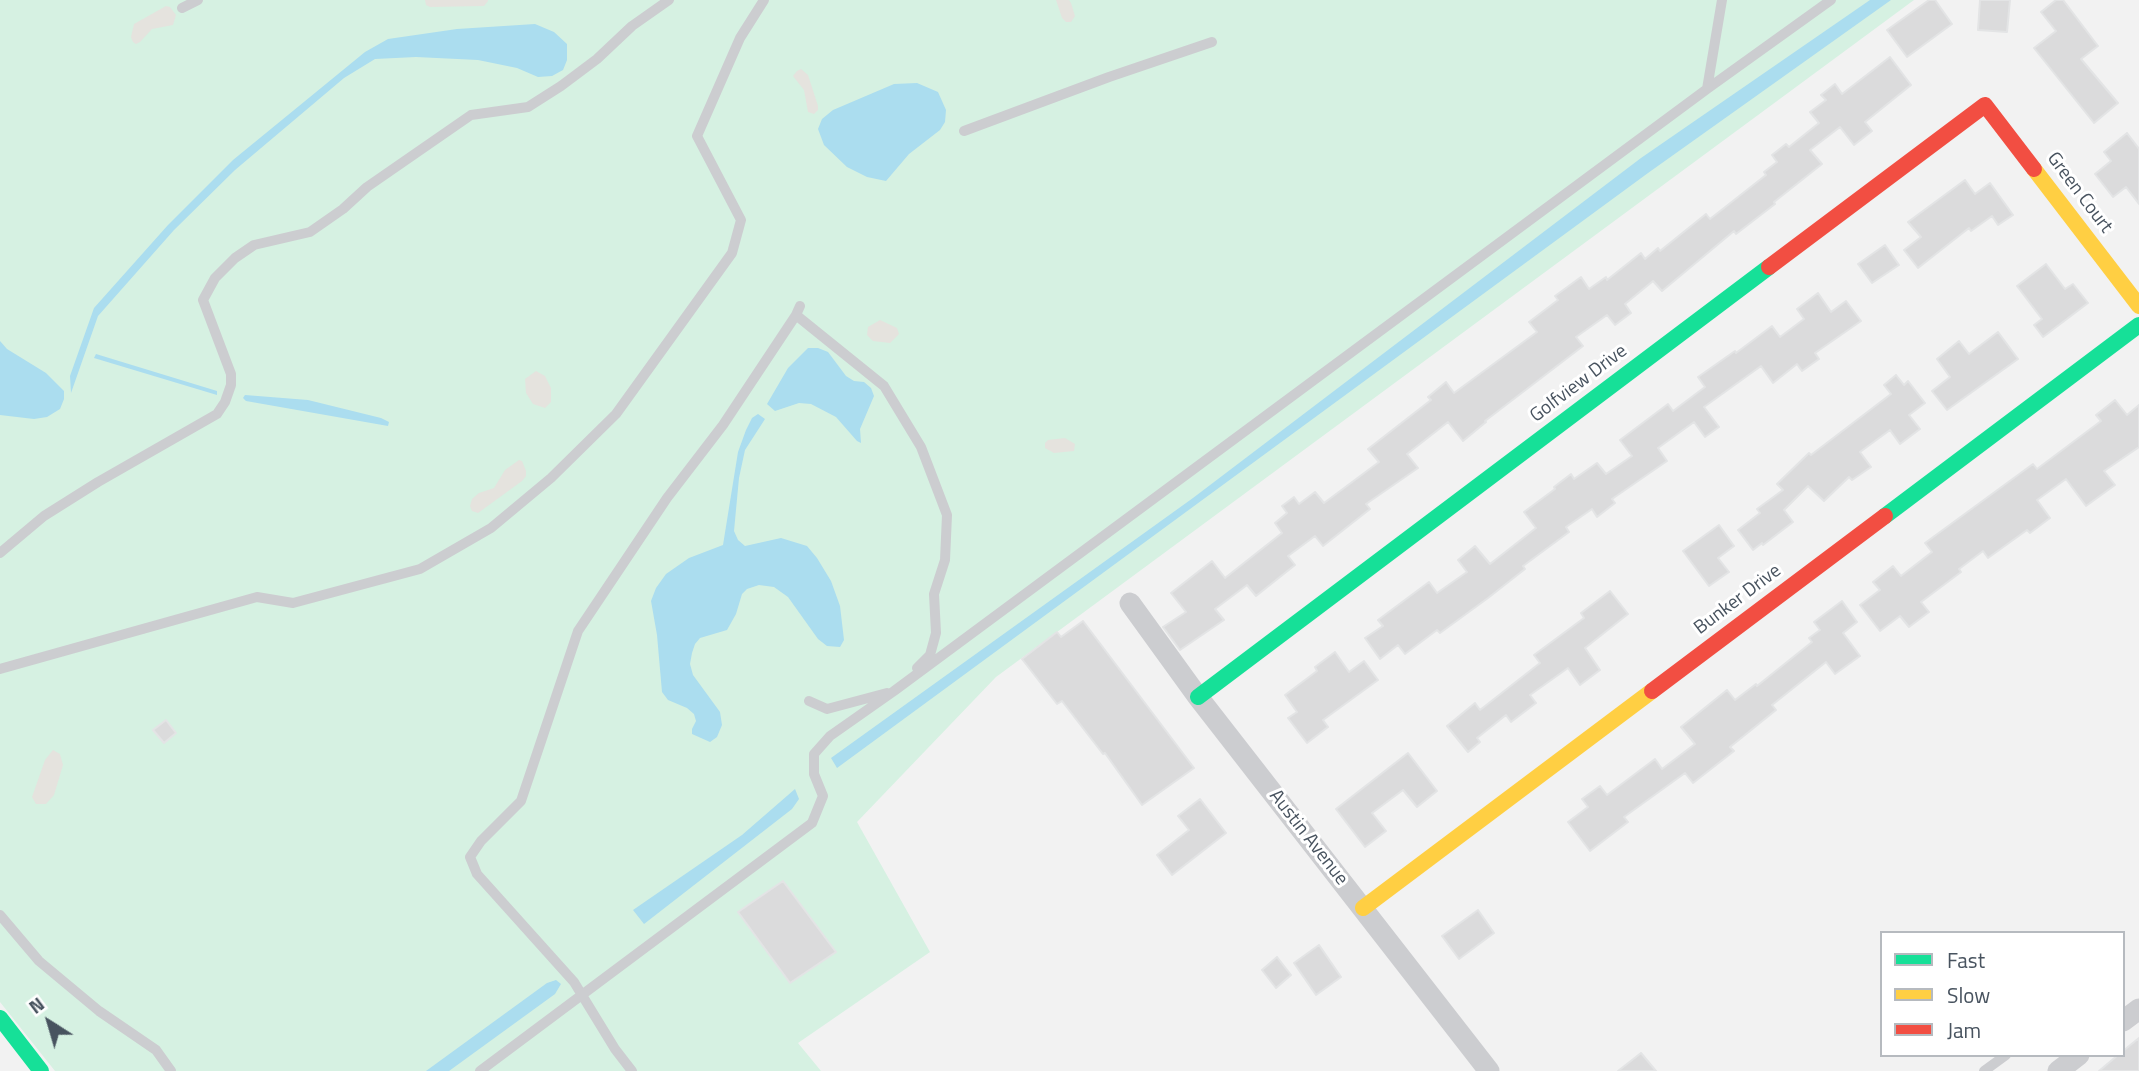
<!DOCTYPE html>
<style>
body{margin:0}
#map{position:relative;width:2139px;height:1071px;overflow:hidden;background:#f2f2f2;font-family:"Titillium Web",sans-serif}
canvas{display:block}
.legend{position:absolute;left:1880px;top:931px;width:245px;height:126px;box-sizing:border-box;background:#fff;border:2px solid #b6babf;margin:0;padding:9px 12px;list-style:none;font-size:21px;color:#48535f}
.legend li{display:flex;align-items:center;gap:14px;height:35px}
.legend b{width:35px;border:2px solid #b6babf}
.north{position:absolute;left:14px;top:987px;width:70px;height:70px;-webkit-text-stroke:5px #fff;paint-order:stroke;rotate:323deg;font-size:19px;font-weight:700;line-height:28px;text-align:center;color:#48535f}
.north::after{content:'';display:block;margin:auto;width:24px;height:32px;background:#48535f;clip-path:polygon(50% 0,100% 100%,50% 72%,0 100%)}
</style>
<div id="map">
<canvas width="2139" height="1071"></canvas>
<ul class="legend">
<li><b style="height:9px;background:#16e098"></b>Fast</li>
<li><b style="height:9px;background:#ffcf43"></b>Slow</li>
<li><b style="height:9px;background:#f24e42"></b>Jam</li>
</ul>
<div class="north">N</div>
</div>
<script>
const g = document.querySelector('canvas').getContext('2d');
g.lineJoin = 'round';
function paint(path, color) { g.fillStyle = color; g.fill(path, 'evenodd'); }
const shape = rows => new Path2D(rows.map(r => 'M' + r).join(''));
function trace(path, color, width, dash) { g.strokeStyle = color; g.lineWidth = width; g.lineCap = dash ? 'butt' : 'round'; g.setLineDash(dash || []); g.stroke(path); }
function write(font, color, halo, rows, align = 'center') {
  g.font = font + ' "Titillium Web",sans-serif'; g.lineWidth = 6; g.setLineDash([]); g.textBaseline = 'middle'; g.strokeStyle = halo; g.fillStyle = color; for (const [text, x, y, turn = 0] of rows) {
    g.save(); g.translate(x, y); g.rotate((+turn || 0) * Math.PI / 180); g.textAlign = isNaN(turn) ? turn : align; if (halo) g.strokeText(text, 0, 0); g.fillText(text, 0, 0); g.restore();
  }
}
const green = shape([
 [0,0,1914,0,996,677,857,822,930,952,798,1043,821,1071,55,1071,0,1002]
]);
const sand = shape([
 [425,0,488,0,488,1,484,6,430,7,426,5],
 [1056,0,1069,0,1071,3,1075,16,1071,22,1066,22,1062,18],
 [166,6,170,7,176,15,173,25,152,29,140,42,136,44,133,42,131,37,134,24],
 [801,69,808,75,818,106,818,110,814,114,808,112,804,90,793,76,797,71],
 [880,320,897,328,899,334,890,343,873,341,867,335,868,327],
 [536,371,545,376,551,388,551,402,545,408,533,404,526,393,525,379],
 [1065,438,1075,444,1074,451,1054,453,1045,448,1045,443,1048,440],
 [519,460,522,461,526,471,526,476,522,481,478,513,472,511,470,506,472,499,479,493,494,488,505,470],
 [53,750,60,754,63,765,54,795,46,804,36,804,32,797,45,760]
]);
const water = shape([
 [1870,0,1891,0,1648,173,837,768,831,758,1193,498,1641,158],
 [535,24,554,32,567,44,567,60,563,70,552,76,538,77,517,68,478,60,416,57,375,59,344,78,235,170,174,230,98,316,71,393,70,376,94,308,168,225,233,160,365,52,388,39,457,29],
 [917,83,938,92,946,110,945,122,940,130,909,154,886,181,867,177,847,167,824,145,818,129,822,119,833,110,894,84],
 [0,341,7,349,46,373,64,391,64,399,60,409,47,417,34,419,0,415],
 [808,348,818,348,828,352,846,376,854,381,864,382,871,388,874,396,860,429,861,443,857,441,836,417,811,404,799,403,775,411,767,404,788,368],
 [96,354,217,391,217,395,94,358],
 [245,395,308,400,381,418,389,422,388,426,246,401,243,398],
 [758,414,765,419,745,450,739,478,734,531,738,540,745,546,781,538,807,546,817,558,831,581,840,606,844,640,840,647,827,646,818,639,788,597,774,587,759,585,747,589,742,594,736,614,727,630,700,638,695,644,692,653,690,664,693,675,720,712,722,725,717,737,710,742,692,734,692,729,696,721,694,714,687,708,668,700,662,692,657,635,651,601,656,588,666,574,689,558,723,545,738,452,746,430,752,418],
 [795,789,799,799,792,809,644,924,633,910,742,835],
 [556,980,561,984,555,994,449,1071,426,1071,547,983]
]);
const building = shape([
 [1929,0,1935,0,1952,24,1907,57,1887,30,1929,0],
 [1980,0,2010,0,2007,32,1978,30,1980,0],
 [2056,0,2063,0,2098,46,2081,59,2118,103,2094,123,2034,48,2056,31,2041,12,2056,0],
 [1890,57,1911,85,1865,122,1872,131,1854,145,1840,127,1810,150,1822,164,1774,202,1775,204,1736,234,1734,231,1662,291,1653,281,1625,304,1631,313,1615,325,1607,315,1576,337,1583,346,1485,421,1486,422,1463,441,1448,422,1407,454,1418,468,1366,504,1370,509,1323,546,1315,536,1288,556,1295,565,1256,596,1247,585,1215,609,1224,620,1180,650,1163,627,1186,612,1171,593,1212,561,1225,578,1282,533,1275,523,1287,513,1282,506,1294,497,1299,504,1315,492,1324,503,1379,462,1368,449,1431,400,1428,397,1446,382,1454,393,1537,332,1529,322,1558,300,1555,296,1581,277,1589,289,1606,277,1607,280,1641,253,1645,259,1658,248,1660,251,1706,214,1710,219,1766,175,1764,172,1777,162,1772,155,1786,144,1789,147,1819,123,1810,112,1826,100,1821,95,1835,84,1842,94,1890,57],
 [2127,133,2139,149,2139,204,2126,187,2113,197,2095,174,2111,161,2104,152,2127,133],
 [1965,180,1975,194,1990,183,2013,215,1998,225,1992,216,1971,231,1969,228,1918,268,1904,250,1921,237,1908,222,1965,180],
 [1885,245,1899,265,1872,283,1858,264,1885,245],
 [2046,264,2065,289,2073,284,2088,303,2043,337,2034,325,2042,319,2017,286,2046,264],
 [1818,293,1831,312,1846,301,1861,321,1815,353,1819,359,1802,371,1797,364,1773,383,1761,366,1704,407,1719,427,1705,437,1694,422,1658,448,1667,461,1612,499,1615,503,1597,517,1592,509,1566,527,1569,532,1523,566,1525,569,1488,598,1440,633,1437,630,1405,654,1398,645,1380,659,1365,638,1383,626,1378,620,1429,582,1437,593,1467,572,1458,560,1475,546,1490,564,1536,528,1524,512,1555,489,1554,487,1571,474,1574,479,1597,463,1606,474,1632,456,1620,440,1668,404,1673,411,1705,387,1698,377,1735,351,1736,353,1772,326,1780,337,1804,319,1797,309,1818,293],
 [1998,332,2018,359,1947,410,1932,391,1950,377,1937,359,1959,341,1969,354,1998,332],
 [1896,375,1904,385,1908,381,1925,403,1909,415,1920,429,1900,444,1890,430,1860,452,1871,467,1852,480,1849,477,1824,501,1808,486,1784,510,1793,522,1763,545,1762,543,1753,550,1738,530,1760,513,1757,509,1783,490,1777,484,1809,453,1811,455,1891,394,1884,385,1896,375],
 [2115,400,2127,415,2139,405,2139,447,2104,471,2115,485,2086,506,2066,479,2037,500,2050,518,2030,533,2027,530,1988,558,1983,551,1959,569,1961,572,1921,602,1929,612,1909,627,1900,616,1880,631,1860,605,1880,590,1873,582,1893,566,1901,576,1932,552,1925,543,2033,464,2037,469,2101,421,2096,415,2115,400],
 [1719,525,1734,546,1718,558,1729,572,1709,586,1683,551,1719,525],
 [1610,591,1628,614,1585,648,1600,670,1580,685,1568,668,1530,695,1536,703,1511,722,1506,715,1477,738,1480,742,1468,752,1447,726,1475,703,1480,710,1540,663,1534,655,1584,618,1581,613,1610,591],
 [1842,601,1857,622,1843,633,1860,656,1835,674,1826,662,1772,705,1776,710,1730,747,1734,751,1693,783,1685,773,1624,817,1628,822,1590,851,1568,822,1588,807,1582,799,1600,786,1607,795,1655,759,1662,769,1695,744,1681,727,1727,690,1735,700,1756,684,1757,686,1812,642,1809,638,1820,630,1814,622,1842,601],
 [1083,621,1194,768,1142,805,1105,753,1103,754,1062,701,1057,704,1022,659,1057,632,1061,637,1083,621],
 [1335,652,1349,672,1364,661,1378,680,1323,720,1328,727,1307,743,1288,718,1297,712,1285,695,1317,671,1315,667,1335,652],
 [166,720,176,733,164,743,153,730,166,720],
 [1408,753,1437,791,1417,807,1403,790,1372,813,1386,831,1365,847,1336,809,1408,753],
 [1200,799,1226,833,1172,875,1157,855,1189,830,1178,816,1200,799],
 [783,881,836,952,790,983,738,912,783,881],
 [1478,910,1494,933,1459,959,1442,936,1478,910],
 [1319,945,1341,977,1316,995,1294,963,1319,945],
 [1277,957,1291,975,1276,988,1262,970,1277,957],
 [2139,1038,2139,1071,2099,1071,2118,1055,2123,1055,2123,1051,2139,1038],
 [1641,1053,1656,1071,1618,1071,1641,1053]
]);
const lane = shape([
 [1722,0,1707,89,1831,0],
 [182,8,198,0],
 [964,131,1109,77,1212,42],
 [800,306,796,315,884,386,921,447,947,515,945,560,934,594,936,633,930,655,917,668],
 [0,553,44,516,98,482,217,414,225,402,231,385,231,374,203,300,215,278,235,258,254,245,310,232,343,209,367,187,471,115,528,107,561,86,597,59,632,26,669,0],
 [0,669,257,597,293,603,420,569,491,528,551,478,616,414,732,253,741,220,697,136,740,38,764,0],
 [809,701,827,709,887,693],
 [0,915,39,961,99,1011,156,1050,171,1071],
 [480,1071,812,823,823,796,814,774,814,754,830,736,894,691,1707,89],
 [632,1071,615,1049,574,982,477,874,470,857,481,841,521,801,578,631,667,498,723,425,796,315],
 [1984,1071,2006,1055]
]);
const street = shape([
 [1130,603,1198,697,1489,1071],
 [2123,1021,2139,1009],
 [2058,1071,2079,1055]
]);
const fast = shape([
 [1885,516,2139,325],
 [1198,697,1769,267],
 [0,1018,41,1071]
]);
const slow = shape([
 [2034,169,2139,306],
 [1363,908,1652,691]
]);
const jam = shape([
 [1769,267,1985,105,2034,169],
 [1652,691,1885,516]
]);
const streetNames = [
 ["Green Court",2079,193,53],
 ["Golfview Drive",1579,384,-37],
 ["Bunker Drive",1738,600,-37],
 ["Austin Avenue",1308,838,52]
];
paint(green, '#d6f1e2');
paint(sand, '#e5e3de');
paint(water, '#abddef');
paint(building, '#dbdbdc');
trace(building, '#e3e4e5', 2);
trace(lane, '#cccdd0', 10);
trace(street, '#cccdd0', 21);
trace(fast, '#16e098', 16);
trace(slow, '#ffcf43', 16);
trace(jam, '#f24e42', 16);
write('19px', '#48535f', '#fff', streetNames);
</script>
